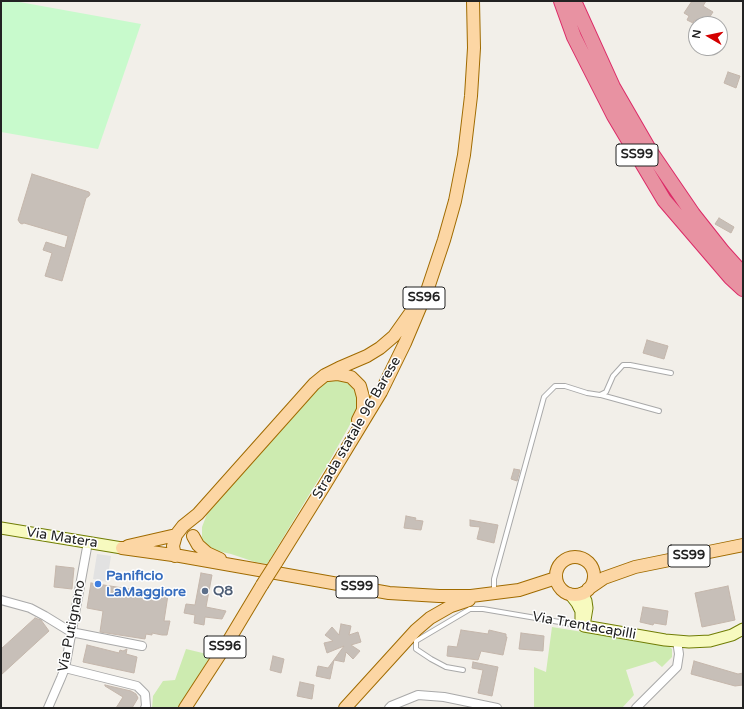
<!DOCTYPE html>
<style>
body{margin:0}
#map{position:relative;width:744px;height:709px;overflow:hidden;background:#f2efe9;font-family:"Varela Round",sans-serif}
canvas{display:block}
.frame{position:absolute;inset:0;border:2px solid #222;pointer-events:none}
.north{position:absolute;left:688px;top:16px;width:40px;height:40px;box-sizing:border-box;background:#fff;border:1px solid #a7a7a7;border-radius:50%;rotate:279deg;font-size:11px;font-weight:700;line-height:16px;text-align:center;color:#222}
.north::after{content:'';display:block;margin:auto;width:14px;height:18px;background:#d40000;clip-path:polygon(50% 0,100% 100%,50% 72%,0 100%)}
</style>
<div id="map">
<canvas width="744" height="709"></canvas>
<div class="frame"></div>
<div class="north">N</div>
</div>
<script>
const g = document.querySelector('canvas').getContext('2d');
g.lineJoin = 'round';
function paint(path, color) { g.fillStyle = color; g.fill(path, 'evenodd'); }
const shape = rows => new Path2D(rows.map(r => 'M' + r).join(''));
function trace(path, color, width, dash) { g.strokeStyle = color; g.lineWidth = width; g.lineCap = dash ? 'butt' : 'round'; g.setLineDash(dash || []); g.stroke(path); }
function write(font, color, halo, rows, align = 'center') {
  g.font = font + ' "Varela Round",sans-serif'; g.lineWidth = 3; g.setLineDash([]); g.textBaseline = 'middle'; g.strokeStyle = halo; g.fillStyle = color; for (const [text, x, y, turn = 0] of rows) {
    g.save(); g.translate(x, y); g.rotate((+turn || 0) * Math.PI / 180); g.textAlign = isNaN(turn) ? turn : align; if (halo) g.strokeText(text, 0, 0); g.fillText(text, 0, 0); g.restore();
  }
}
const grass = shape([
 [331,377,349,383,359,398,357,412,329,462,267,564,255,562,231,554,213,550,206,544,202,538,202,527,207,514,321,382],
 [552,627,669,646,672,649,672,657,662,667,655,661,626,670,634,695,622,708,538,708,534,707,534,667,546,672],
 [186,649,211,655,179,708,152,708,153,696,163,681,175,680]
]);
const park = shape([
 [1,1,14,1,141,24,98,149,1,132]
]);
const parking = shape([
 [97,554,111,556,107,582,93,579]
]);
const building = shape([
 [692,1,706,1,703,6,713,12,705,24,700,24,694,20,693,23,687,20,689,16,684,13,692,1],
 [728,72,740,76,736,88,724,83,728,72],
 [32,174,89,192,90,194,89,196,86,198,62,281,45,276,52,253,43,250,46,242,65,248,68,236,24,223,22,224,20,223,18,220,32,174],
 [719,218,734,227,731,233,715,224,719,218],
 [647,340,668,346,664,359,643,353,647,340],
 [514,469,520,470,517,481,511,479,514,469],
 [406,516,416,518,415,520,423,521,421,530,404,528,406,516],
 [470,520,498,525,494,543,477,539,480,527,470,526,470,520],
 [56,566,74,568,72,589,54,587,56,566],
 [201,573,212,575,206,607,226,611,222,619,205,617,204,625,194,623,195,615,184,613,186,604,195,605,201,573],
 [91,583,168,595,164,621,170,621,167,635,162,635,152,633,152,635,146,634,145,639,100,632,103,611,87,608,91,583],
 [728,586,735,620,702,627,695,593,728,586],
 [643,607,668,611,666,625,654,623,653,625,640,622,643,607],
 [35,618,41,620,49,631,1,675,1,649,35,618],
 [341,624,351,626,349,635,358,632,361,642,351,645,360,651,353,659,346,652,344,662,334,660,330,679,316,676,318,666,328,668,344,646,327,653,324,643,333,641,325,635,332,627,339,635,341,624],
 [461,630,488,634,489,630,506,634,506,637,507,637,503,655,481,651,478,660,447,656,448,646,457,647,461,630],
 [521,633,544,636,543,651,519,649,521,633],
 [87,645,119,653,120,650,123,651,127,649,126,654,137,657,134,673,83,662,87,645],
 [273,656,284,659,281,673,270,670,273,656],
 [694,661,738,674,743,673,743,685,735,686,691,674,694,661],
 [473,662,498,667,492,696,478,693,483,670,472,668,473,662],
 [300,682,314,685,312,699,297,696,300,682],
 [105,685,131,691,136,694,138,698,132,708,116,708,123,697,105,686,105,685]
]);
const lane = shape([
 [601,395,659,411],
 [494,591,494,579,544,397,555,386,565,386,587,393,600,395,606,392,613,376,623,365,630,365,671,373],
 [463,670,446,667,431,659,416,649,416,641,470,609,483,609,583,626]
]);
const street = shape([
 [1,600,30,608,45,616,71,632,142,646],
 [65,668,137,686,145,694,146,706,145,708],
 [48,708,61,678,65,668,88,542],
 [389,708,391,706,418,695,444,697,497,708],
 [636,708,677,667,679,654,677,641]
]);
const secondary = shape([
 [1,528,122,548],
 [582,593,586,601,587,608,585,620],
 [570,594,577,603,581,611,581,619,584,626],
 [584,626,665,640,689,642,710,641,732,635,743,629]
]);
const primary = shape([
 [328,375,337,374,351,377,360,386,363,397,363,410,358,420],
 [193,536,198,545,207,553,220,559],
 [128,546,176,535],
 [122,548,180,556,389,593,439,596,471,596,519,590,556,578],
 [175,556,173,546,176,535,183,526,198,514,314,384,325,375,339,368,367,356,380,348,394,336,416,305],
 '556 576a19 19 0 1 1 38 0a19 19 0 1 1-38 0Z',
 [276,563,324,486,381,392,405,343,427,291,444,240,455,201,464,155,471,96,474,48,473,1],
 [588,589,604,578,635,567,743,545],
 [185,708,226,645,262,585],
 [345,708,416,630,430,618,451,606,469,600]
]);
const highway = shape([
 [561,1,574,37,614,116,664,200,730,277,743,289],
 [574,1,613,87,650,151,693,214,723,252,743,274]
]);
const primaryBridge = shape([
 [262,585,276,563]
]);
const markers = [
 [98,584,4,"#3f7fe0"],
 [205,591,4,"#5c6f8a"]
];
const shields = [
 [637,155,42],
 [424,298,42],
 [689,556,42],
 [357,587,42],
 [225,647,42]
];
const shieldNames = [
 ["SS99",637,155],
 ["SS96",424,298],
 ["SS99",689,556],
 ["SS99",357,587],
 ["SS96",225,647]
];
const streetNames = [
 ["Strada statale 96 Barese",357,428,-60],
 ["Via Matera",62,538,9],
 ["Via Putignano",72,626,-79],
 ["Via Trentacapilli",584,626,10]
];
const shopNames = [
 ["Panificio",106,576],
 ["LaMaggiore",106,592]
];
const serviceNames = [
 ["Q8",213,591]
];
paint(grass, '#cdebb0');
paint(park, '#c8facc');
paint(parking, '#e2e2e2');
paint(building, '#c7bfb8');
trace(building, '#c4b6ab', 1);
trace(lane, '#a9a9a9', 6);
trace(street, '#a9a9a9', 10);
trace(secondary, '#707d05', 13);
trace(primary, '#a06b00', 14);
trace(highway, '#dc2a67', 16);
trace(lane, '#fff', 4);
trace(street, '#fff', 8);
trace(secondary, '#f7fabf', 11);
trace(primary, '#fcd6a4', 12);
trace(highway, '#e892a2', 14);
trace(primaryBridge, '#a06b00', 14, []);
trace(primaryBridge, '#fcd6a4', 12);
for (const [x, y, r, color] of markers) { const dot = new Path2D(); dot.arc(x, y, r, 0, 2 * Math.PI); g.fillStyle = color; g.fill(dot); trace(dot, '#fff', 1.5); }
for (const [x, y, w] of shields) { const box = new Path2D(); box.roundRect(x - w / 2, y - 11, w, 22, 3); g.fillStyle = '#fff'; g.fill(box); trace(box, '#222', 1); }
write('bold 13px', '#222', null, shieldNames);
write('14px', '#222', '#fff', streetNames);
write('bold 14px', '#366cbe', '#fff', shopNames, 'left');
write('bold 14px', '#4e5e75', '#fff', serviceNames, 'left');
</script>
